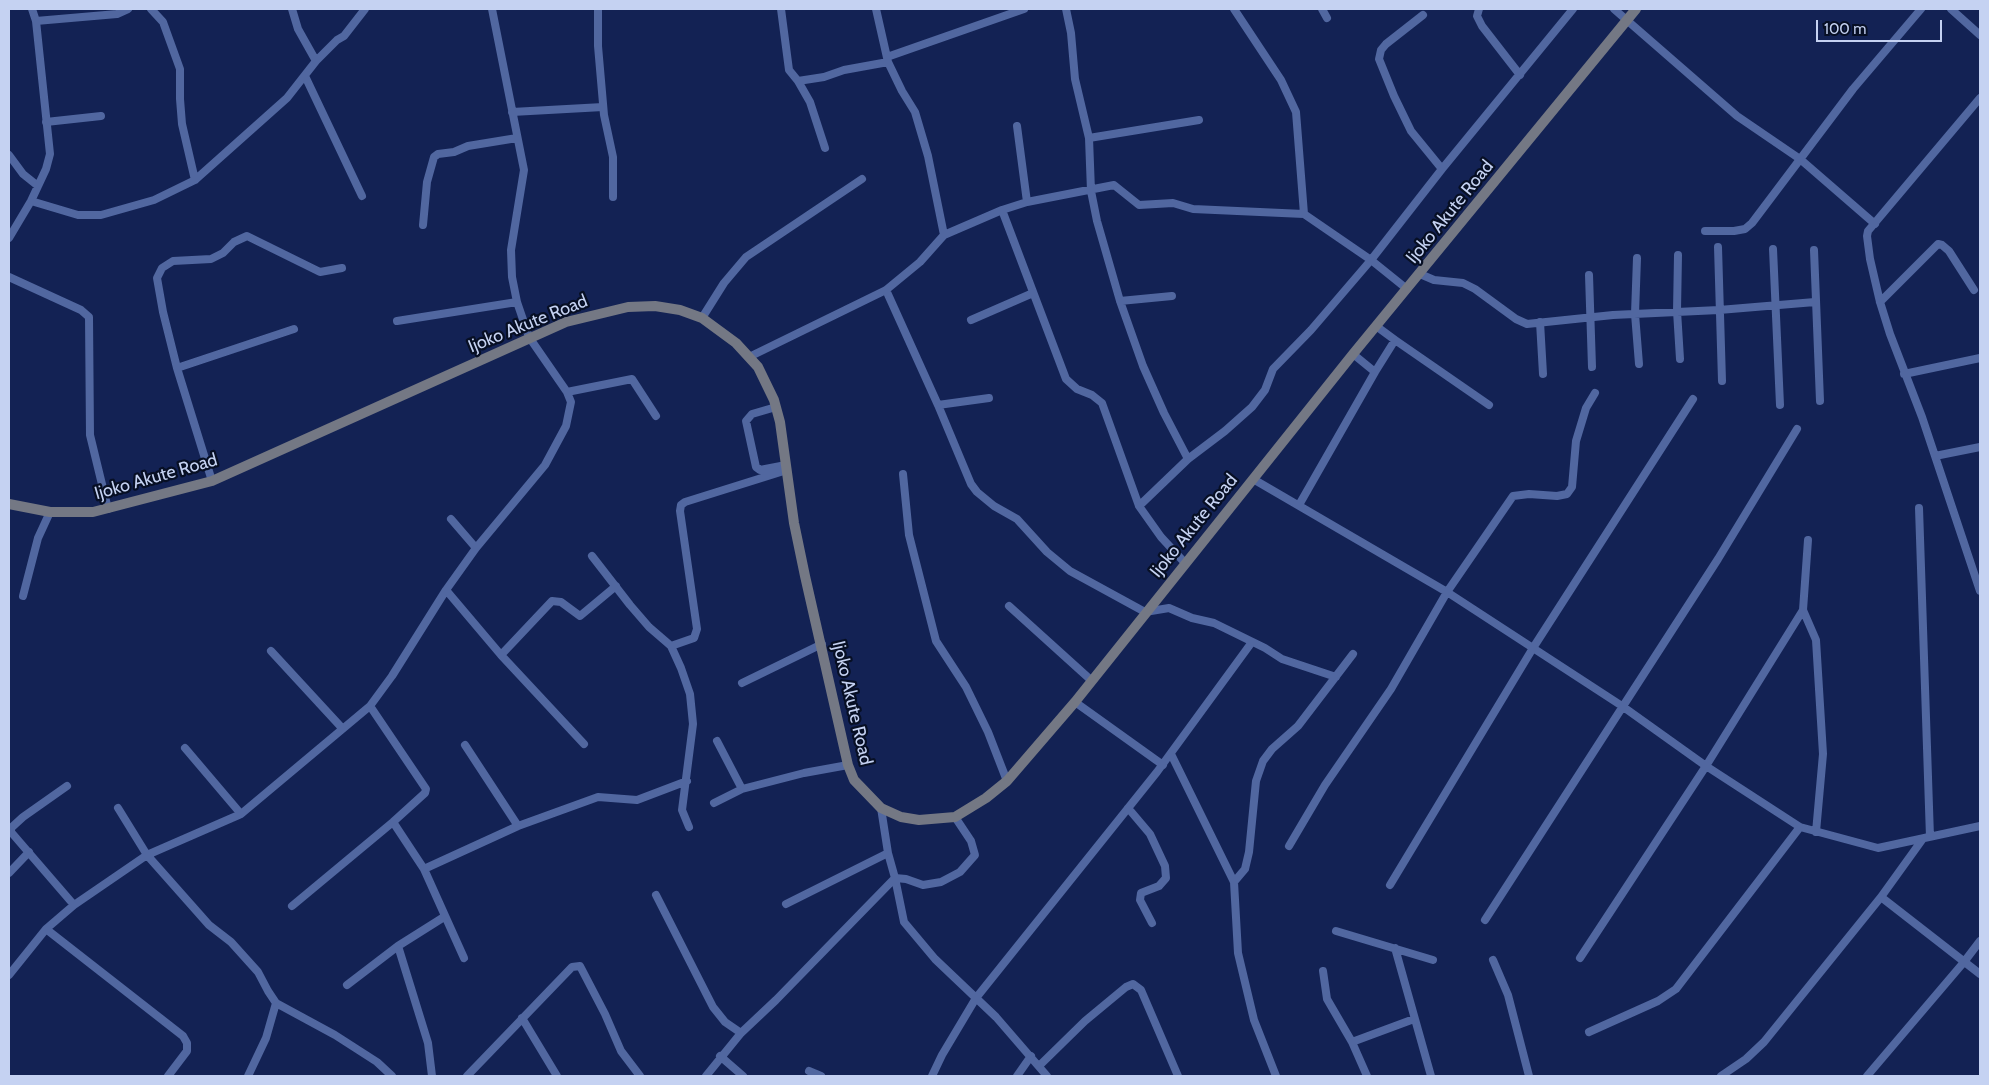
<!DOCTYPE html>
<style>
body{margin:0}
#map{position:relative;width:1989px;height:1085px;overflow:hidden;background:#132254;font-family:Cabin,sans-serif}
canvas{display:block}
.frame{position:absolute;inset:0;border:10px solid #c5d2f2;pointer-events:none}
.scale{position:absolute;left:1816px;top:20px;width:126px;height:22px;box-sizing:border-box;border:2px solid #c5d2f2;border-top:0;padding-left:6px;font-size:15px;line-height:18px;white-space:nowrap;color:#c5d2f2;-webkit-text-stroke:4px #070f24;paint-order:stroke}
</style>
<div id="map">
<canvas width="1989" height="1085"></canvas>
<div class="frame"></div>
<div class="scale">100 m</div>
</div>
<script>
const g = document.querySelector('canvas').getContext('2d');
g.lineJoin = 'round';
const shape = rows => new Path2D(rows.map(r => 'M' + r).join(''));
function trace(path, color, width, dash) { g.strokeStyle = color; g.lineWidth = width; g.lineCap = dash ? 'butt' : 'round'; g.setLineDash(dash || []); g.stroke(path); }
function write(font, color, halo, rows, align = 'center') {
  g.font = font + ' Cabin,sans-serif'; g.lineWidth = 4.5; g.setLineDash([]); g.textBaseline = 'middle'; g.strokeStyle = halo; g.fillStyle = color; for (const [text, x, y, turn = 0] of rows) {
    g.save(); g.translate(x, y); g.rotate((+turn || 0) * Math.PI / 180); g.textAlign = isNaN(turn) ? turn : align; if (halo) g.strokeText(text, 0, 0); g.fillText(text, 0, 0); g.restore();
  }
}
const street = shape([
 [151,9,163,22,180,69,180,99,182,124,195,180],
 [292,9,298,29,316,61],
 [598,9,598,46,604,115,613,157,613,197],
 [781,9,789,70,798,81,810,102,825,148],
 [876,9,888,62,902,91,915,112,928,156,944,235],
 [1066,9,1071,33,1075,79,1089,138,1091,191,1097,221,1120,301,1143,366,1164,413,1188,459],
 [1234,9,1281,80,1296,112,1304,214],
 [1322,9,1327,18],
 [1479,9,1477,16,1482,26,1520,75],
 [1614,9,1737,116,1800,159,1875,224],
 [1951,9,1980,35],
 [1423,15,1386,44,1381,50,1379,59,1394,96,1411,131,1442,169],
 [36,21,117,14,128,9],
 [887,57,1024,9],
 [305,76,362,196],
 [798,81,824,77,844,70,888,62],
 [1980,98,1868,231,1867,236,1870,259,1880,302,1890,334,1922,417,1980,591],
 [512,112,603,107],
 [46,122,101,116],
 [1017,126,1027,202],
 [1089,138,1199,120],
 [9,155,23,174,38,186],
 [31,201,78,215,101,215,154,200,195,180,287,98,316,61,337,40,344,36,365,9],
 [1002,210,1066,379,1077,389,1092,395,1102,403,1139,506,1161,537,1185,563],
 [423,225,427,182,434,157,438,154,454,152,468,146,517,138],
 [1705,231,1734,231,1745,229,1752,223,1853,89,1921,9],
 [9,238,31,201,46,169,50,154,36,21,32,9],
 [1718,247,1722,381],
 [1773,249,1780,405],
 [1814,250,1820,401],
 [1678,255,1677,311,1680,359],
 [1637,258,1635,314,1639,364],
 [1420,274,1434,280,1463,283,1475,289,1516,319,1527,324,1613,315,1719,310,1815,302],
 [1589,275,1592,367],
 [9,277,81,310,89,317,90,435,108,509],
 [886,290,938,405,971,484,977,492,994,506,1017,519,1047,552,1070,571,1145,612,1169,608,1192,618,1214,623,1265,648,1282,659,1336,677],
 [1120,301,1172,296],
 [1880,302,1938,244,1942,245,1949,251,1974,290],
 [702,318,724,283,746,257,862,179],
 [971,320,1033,293],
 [397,321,517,302],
 [1540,322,1543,374],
 [1395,340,1489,405],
 [749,357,886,290,920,262,944,235,1002,210,1027,202,1114,185,1139,205,1173,203,1193,209,1304,214,1371,260,1407,289],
 [177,368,294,329],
 [1375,372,1395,340,1376,326],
 [1904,374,1980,358],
 [567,392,632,379,656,416],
 [938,405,989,398],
 [776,407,752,414,746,421,756,467,760,470,786,465],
 [1935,456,1980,447],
 [903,474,909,535,936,641,966,687,988,732,1007,781],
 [1253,479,1447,592,1622,706,1706,766,1800,827,1878,848,1980,826],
 [212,481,177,368,163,312,157,278,162,268,173,261,211,259,223,253,234,242,247,236,320,272,342,268],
 [1299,505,1375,372,1353,354],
 [1139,506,1188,459,1225,431,1252,407,1265,390,1273,369,1311,330,1371,260,1442,169,1573,9],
 [1919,508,1930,837],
 [451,519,476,548],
 [1808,540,1803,610,1816,640,1823,754,1816,832],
 [592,556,630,605,649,627,671,646,681,668,690,694,693,724,682,810,689,827],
 [446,590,501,655,584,744],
 [23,596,38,538,50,512],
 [1009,606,1092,681],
 [671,646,694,638,697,629,680,511,681,505,685,502,787,470],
 [271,651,342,728],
 [501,655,552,601,561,602,580,616,616,586],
 [742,683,822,644],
 [1075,702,1163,765],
 [717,741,742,789],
 [465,745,518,826],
 [185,748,241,814],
 [1171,754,1234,882,1238,953,1254,1020,1276,1076],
 [67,786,23,817,11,828,11,832,74,905],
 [714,803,742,789,804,773,848,765],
 [118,808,147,855,209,925,231,942,258,972,268,991,276,1003,335,1035,377,1062,392,1076],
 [881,808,888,853,895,878,904,922,935,959,996,1017,1047,1076],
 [1128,808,1150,834,1165,866,1166,878,1159,886,1141,893,1140,900,1152,923],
 [393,822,424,869,464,958],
 [1289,846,1325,785,1391,689,1447,592,1513,496,1529,494,1557,496,1567,494,1572,487,1576,441,1586,408,1595,393],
 [424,869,518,826,598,797,637,800,687,781],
 [9,873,29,852],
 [895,878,906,879,923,885,941,882,960,872,975,855,971,841,955,817],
 [1234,882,1245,869,1249,852,1256,781,1263,761,1272,749,1298,726,1353,654],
 [1390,885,1533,648,1693,399],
 [656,895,713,1007,725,1022,741,1033],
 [1881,897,1980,974],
 [786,904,888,853],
 [292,906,393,822,425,793,426,789,370,706],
 [1485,920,1718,559,1797,429],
 [46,929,183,1036,187,1043,187,1051,168,1076],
 [1336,931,1433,960],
 [398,946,428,1043,432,1076],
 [1395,948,1431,1076],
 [1580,958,1706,766,1803,610],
 [1493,960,1508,995,1529,1076],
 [1323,971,1327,999,1352,1042,1367,1076],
 [9,975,46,929,74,905,147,855,241,814,370,706,392,676,446,590,476,548,545,465,566,426,571,402,567,392,529,337,517,302,512,277,511,250,524,170,492,9],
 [347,985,398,946,444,917],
 [522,1018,557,1076],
 [1589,1032,1658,1001,1676,989,1800,827],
 [1352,1042,1414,1019],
 [720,1056,743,1076],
 [1039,1066,1085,1021,1126,987,1133,984,1141,990,1178,1076],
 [809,1071,821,1076],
 [248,1076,266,1038,276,1003],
 [467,1076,572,967,580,966,605,1014,621,1051,640,1076],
 [706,1076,741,1033,776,1000,895,878],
 [932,1076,942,1055,976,998,1157,772,1252,642],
 [1017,1076,1031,1056],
 [1721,1076,1746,1059,1764,1042,1881,897,1922,840],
 [1867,1076,1964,962,1980,941]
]);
const secondary = shape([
 [9,504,50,512,93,512,212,481,566,322,628,307,655,306,680,310,702,318,736,343,758,367,774,400,780,422,794,523,805,576,848,765,854,780,881,808,901,817,919,820,955,817,986,798,1007,781,1075,702,1353,354,1636,9]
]);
const streetNames = [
 ["Ijoko Akute Road",1450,212,-51],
 ["Ijoko Akute Road",528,324,-22],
 ["Ijoko Akute Road",156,477,-16],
 ["Ijoko Akute Road",1194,526,-51],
 ["Ijoko Akute Road",852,703,77]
];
trace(street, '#5167a0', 8);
trace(secondary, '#747884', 10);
write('18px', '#c5d2f2', '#070f24', streetNames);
</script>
